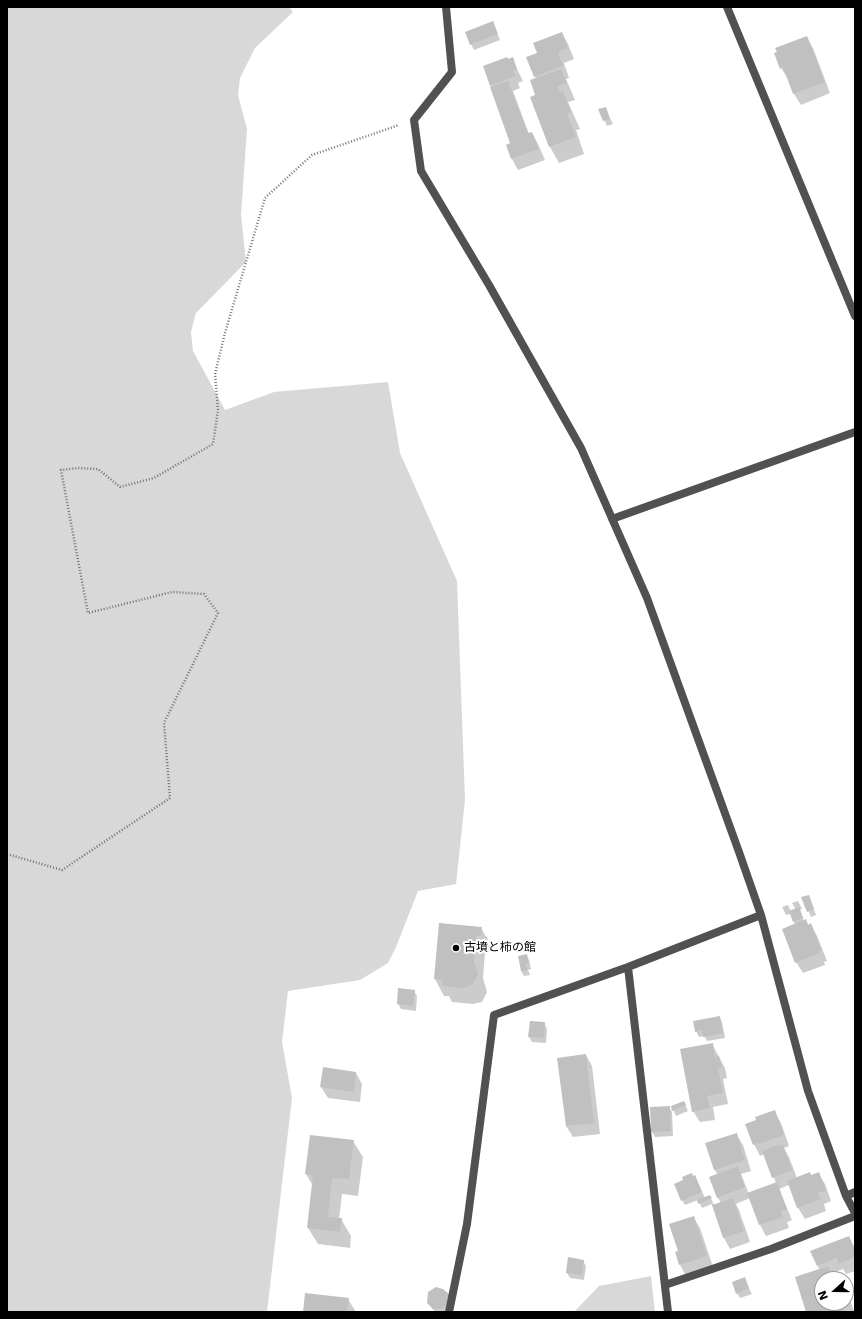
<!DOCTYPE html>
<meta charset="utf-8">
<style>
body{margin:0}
#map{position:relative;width:862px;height:1319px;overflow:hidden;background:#fff;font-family:"DejaVu Sans",sans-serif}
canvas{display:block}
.frame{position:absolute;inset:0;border:8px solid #000;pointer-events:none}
.north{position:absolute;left:814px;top:1271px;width:40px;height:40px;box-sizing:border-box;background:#fff;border:1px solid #999;border-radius:50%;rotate:249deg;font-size:11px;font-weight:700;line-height:16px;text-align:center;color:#000}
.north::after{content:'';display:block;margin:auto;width:14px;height:18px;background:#000;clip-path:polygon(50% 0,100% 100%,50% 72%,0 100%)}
</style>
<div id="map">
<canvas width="862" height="1319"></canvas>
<div class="frame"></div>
<div class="north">N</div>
</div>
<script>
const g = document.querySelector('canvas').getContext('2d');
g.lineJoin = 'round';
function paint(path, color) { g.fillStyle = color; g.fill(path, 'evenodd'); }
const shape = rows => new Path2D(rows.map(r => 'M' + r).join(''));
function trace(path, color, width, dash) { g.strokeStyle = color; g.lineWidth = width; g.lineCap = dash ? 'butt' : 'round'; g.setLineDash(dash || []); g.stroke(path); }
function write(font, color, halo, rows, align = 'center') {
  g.font = font + ' "DejaVu Sans","Noto Sans JP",sans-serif'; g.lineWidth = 4; g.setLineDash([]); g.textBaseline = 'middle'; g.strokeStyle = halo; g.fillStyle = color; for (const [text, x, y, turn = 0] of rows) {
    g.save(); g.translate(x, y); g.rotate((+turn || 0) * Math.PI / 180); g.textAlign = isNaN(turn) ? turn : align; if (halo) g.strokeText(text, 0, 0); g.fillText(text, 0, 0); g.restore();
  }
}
const green = shape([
 [7,7,289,7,293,12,255,48,240,78,238,95,247,129,241,215,246,262,196,313,191,332,193,351,225,410,274,392,388,382,400,453,457,581,465,800,456,884,418,891,396,947,388,963,360,980,288,991,282,1042,292,1098,267,1312,7,1312],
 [651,1276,655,1312,574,1312,599,1286]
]);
const shadow = shape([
 [493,22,500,40,474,50,471,44],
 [562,33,568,44,574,59,564,63,569,78,566,79,575,100,568,102,580,129,576,130,584,154,559,163,550,147,531,98,536,96,536,79,527,58,539,54],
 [807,37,813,48,830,93,801,105,794,94,789,79,788,79,781,68],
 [512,59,523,81,518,83,520,88,513,91,529,134,532,133,538,144,545,160,518,170,512,159,512,144,491,85,508,60],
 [605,108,613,124,607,126,600,110],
 [803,898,811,901,816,915,811,917],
 [798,901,802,909,800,910,804,921,806,921,809,926,811,925,817,936,827,961,824,962,825,965,803,973,796,962,795,925,791,914,786,915,782,907,788,905,791,911,796,910,792,903],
 [481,928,491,945,490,952,485,952,483,978,487,992,482,1002,473,1004,452,1002,449,996,444,996,435,979],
 [526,955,529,960,531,969,528,970,530,975,524,976,521,971],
 [414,991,417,996,416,1011,401,1009,398,1004],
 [719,1017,722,1022,725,1038,707,1041,704,1036,699,1037,696,1031],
 [544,1023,547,1029,546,1043,532,1042,529,1037],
 [712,1044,725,1068,727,1078,723,1079,728,1104,713,1107,715,1120,700,1122,693,1111],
 [586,1055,592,1066,600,1134,573,1137,566,1126],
 [356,1073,362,1084,360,1102,328,1098,321,1087],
 [684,1102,688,1111,676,1116,672,1107],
 [669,1107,672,1112,673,1136,655,1137,652,1132],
 [774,1111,781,1123,789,1146,784,1148,789,1157,797,1178,811,1176,818,1173,825,1184,831,1201,824,1204,826,1211,805,1219,798,1208,789,1185,779,1189,792,1220,787,1222,789,1228,766,1236,760,1225,750,1198,736,1204,739,1210,750,1242,730,1249,724,1238,712,1204,702,1208,698,1200,685,1205,682,1200,693,1177,695,1176,705,1198,710,1196,714,1205,721,1203,718,1198,718,1175,714,1169,736,1134,743,1145,751,1171,741,1174,749,1194,776,1183,765,1154,760,1156,754,1144],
 [311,1136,353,1141,363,1157,358,1196,342,1194,339,1219,341,1219,351,1236,350,1248,318,1244,308,1228,313,1186,306,1174],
 [693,1217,700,1228,713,1267,686,1276,680,1265,676,1252,679,1251],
 [849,1237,855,1248,855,1271,846,1274,843,1269,831,1274,835,1279,822,1279,822,1303,846,1303,846,1293,850,1300,854,1311,807,1312,820,1270,817,1265],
 [583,1261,586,1266,584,1280,570,1278,567,1273],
 [746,1282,752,1294,740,1298,737,1293],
 [449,1296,447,1312,435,1312,428,1303],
 [348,1299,356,1312,304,1312]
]);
const building = shape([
 [493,21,498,34,470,45,465,32],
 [562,32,568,48,558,52,563,66,534,77,526,57,537,53,533,43],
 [807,36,825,82,793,94,783,67,780,69,774,53,777,52,775,48],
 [507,57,508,59,513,57,517,69,513,71,515,76,490,86,483,66],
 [561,69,567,83,557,86,559,92,563,91,571,112,567,114,576,137,549,147,530,97,535,95,530,80],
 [508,81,528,133,532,132,539,149,511,159,506,145,510,143,490,87],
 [606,107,610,119,603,121,598,109],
 [809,895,814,909,807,912,801,897],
 [799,907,803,918,793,922,789,911],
 [806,919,808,925,811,923,822,950,819,951,819,953,795,963,782,929],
 [439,923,482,927,481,936,476,936,474,961,478,975,472,985,463,988,442,986,442,980,434,979],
 [527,954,529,964,526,964,527,970,521,971,518,956],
 [398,988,415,990,413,1006,397,1004],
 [720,1016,723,1033,703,1037,702,1030,695,1032,693,1021],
 [530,1021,545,1022,544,1038,528,1037],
 [713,1043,715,1057,719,1056,722,1067,718,1068,723,1093,707,1096,710,1108,692,1112,680,1049],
 [586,1054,594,1123,566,1126,557,1058],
 [323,1067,356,1072,354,1092,320,1087],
 [684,1101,686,1105,672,1111,671,1106],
 [670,1106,671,1131,651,1132,650,1107],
 [775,1110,784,1135,759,1144,758,1143,753,1145,745,1124,756,1120,755,1117],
 [737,1133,745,1160,714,1170,705,1143],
 [310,1135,354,1140,349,1179,332,1178,328,1217,342,1218,340,1232,307,1228,313,1175,305,1174],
 [780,1144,780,1146,783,1145,792,1170,772,1178,762,1151],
 [738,1166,745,1187,717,1198,709,1177],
 [810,1172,811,1175,819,1172,826,1190,818,1193,821,1199,797,1208,787,1181],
 [692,1173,693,1176,695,1175,702,1192,681,1201,674,1184,683,1180,682,1177],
 [777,1182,787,1209,781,1211,783,1217,759,1225,747,1193],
 [710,1195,712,1198,698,1204,697,1200],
 [733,1198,744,1231,723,1238,712,1205],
 [694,1216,707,1256,679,1265,675,1252,678,1251,669,1224],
 [849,1236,855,1250,855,1257,839,1264,837,1258,817,1266,810,1251],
 [568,1257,584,1260,582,1275,566,1273],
 [828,1266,833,1279,822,1279,822,1303,841,1303,844,1312,806,1312,795,1277],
 [745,1277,749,1288,736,1294,732,1282],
 [436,1287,443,1289,450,1295,448,1305,441,1309,433,1309,427,1303,428,1292],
 [305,1293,349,1298,347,1312,303,1312]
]);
const path = shape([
 [7,854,62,870,170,798,164,723,218,613,204,594,172,592,88,613,61,470,78,468,98,469,120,487,154,478,213,444,218,410,215,374,225,333,265,198,312,155,399,125]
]);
const minor = shape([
 [446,7,452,72,414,120,421,171,489,285,581,448,647,598,739,852,761,915,808,1091,846,1196,855,1213],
 [727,7,855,316],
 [612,519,855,432],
 [628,967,668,1312],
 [846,1196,855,1192],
 [665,1285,771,1249,855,1216],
 [449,1312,467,1224,494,1015,628,967,761,915]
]);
const markers = [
 [456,948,4,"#000"]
];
const poiNames = [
 ["古墳と柿の館",464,948]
];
paint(green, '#d8d8d8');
paint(shadow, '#0003');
paint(building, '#c0c0c0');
trace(path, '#737373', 2.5, [1, 2]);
trace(minor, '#515151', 8);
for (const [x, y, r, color] of markers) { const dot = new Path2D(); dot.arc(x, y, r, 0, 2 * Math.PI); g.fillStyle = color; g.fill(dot); trace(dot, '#fff', 1.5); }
write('12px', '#000', '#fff', poiNames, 'left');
</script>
